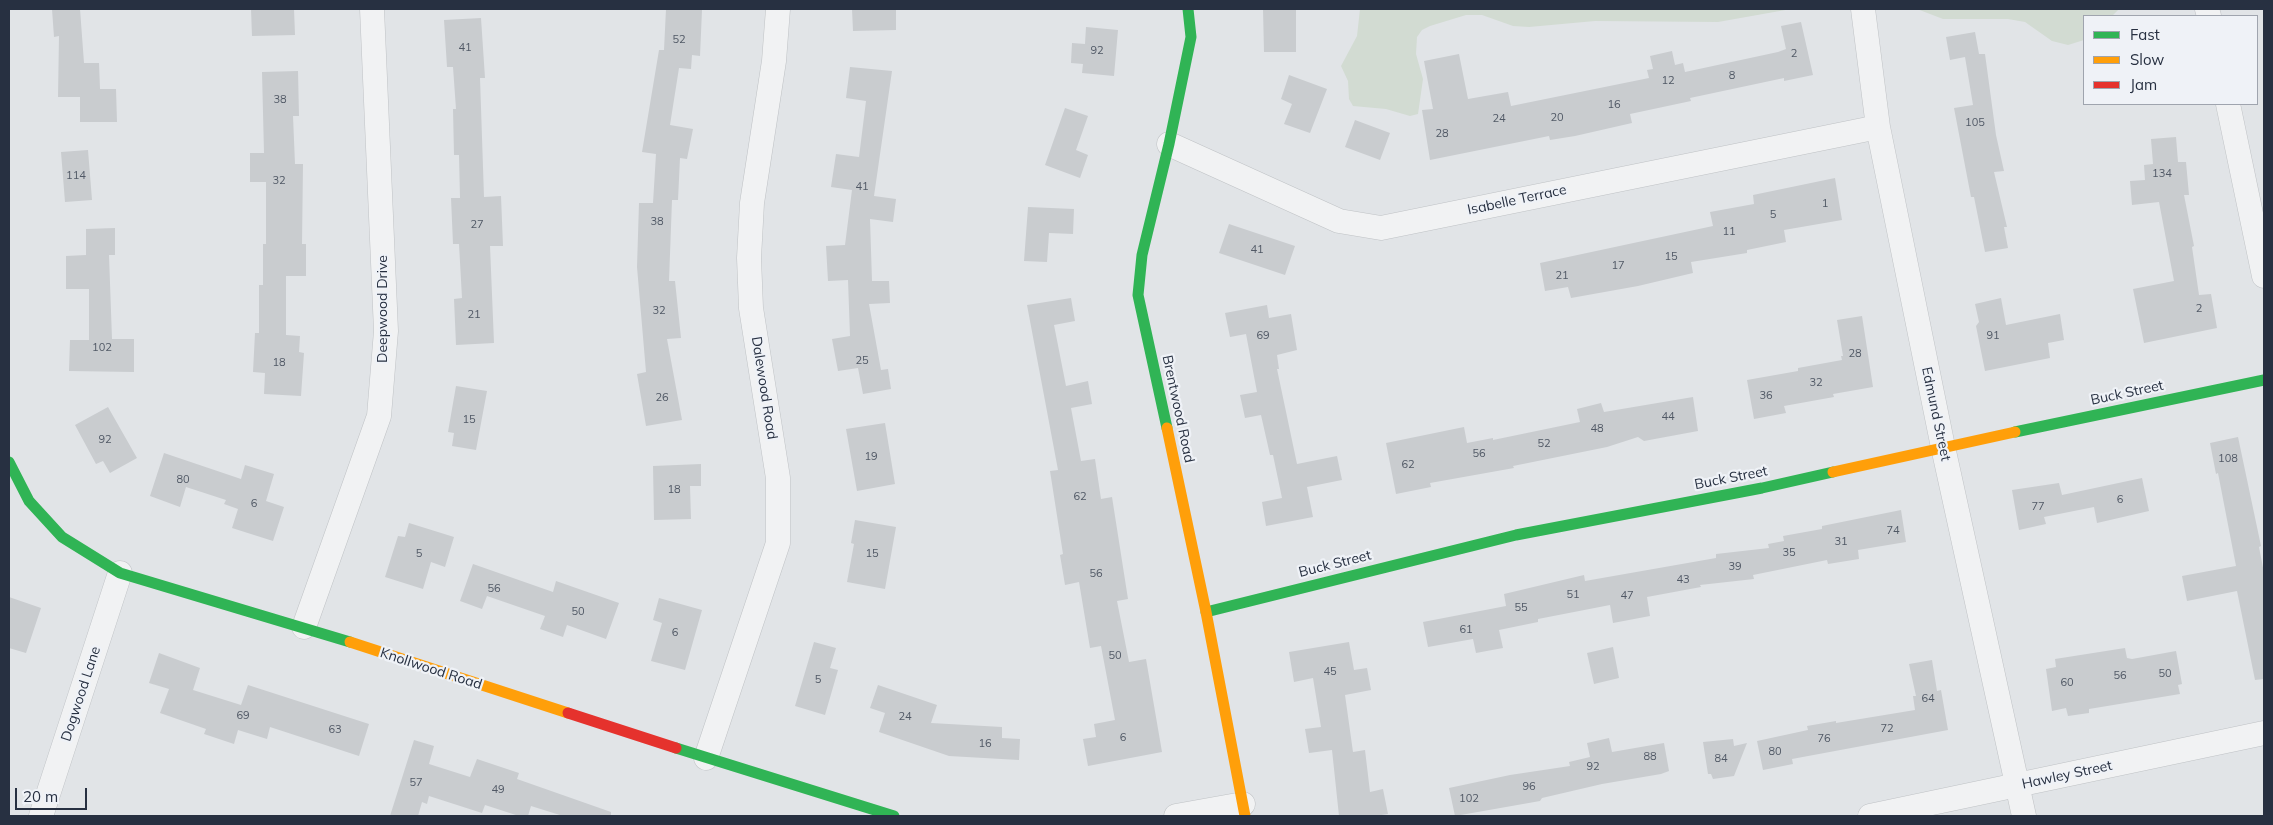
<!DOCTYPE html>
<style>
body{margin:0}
#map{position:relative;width:2273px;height:825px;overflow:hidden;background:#e1e4e7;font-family:Mulish,sans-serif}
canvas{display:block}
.frame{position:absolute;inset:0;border:10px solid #273041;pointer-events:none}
.legend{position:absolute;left:2083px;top:15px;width:175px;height:90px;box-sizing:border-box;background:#eff2f7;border:1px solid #9fa4ae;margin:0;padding:6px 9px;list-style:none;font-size:15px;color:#273041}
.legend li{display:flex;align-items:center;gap:10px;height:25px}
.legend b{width:25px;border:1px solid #9fa4ae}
.scale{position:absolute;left:15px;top:788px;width:72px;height:22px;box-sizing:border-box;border:2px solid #273041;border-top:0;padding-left:6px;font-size:15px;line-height:18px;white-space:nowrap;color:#273041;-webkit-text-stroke:4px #eff2f7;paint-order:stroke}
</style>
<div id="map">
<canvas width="2273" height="825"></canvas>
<div class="frame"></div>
<ul class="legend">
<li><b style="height:6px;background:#30b455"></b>Fast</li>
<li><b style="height:6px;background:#ff9f0a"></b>Slow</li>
<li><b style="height:6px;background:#e5322d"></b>Jam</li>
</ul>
<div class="scale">20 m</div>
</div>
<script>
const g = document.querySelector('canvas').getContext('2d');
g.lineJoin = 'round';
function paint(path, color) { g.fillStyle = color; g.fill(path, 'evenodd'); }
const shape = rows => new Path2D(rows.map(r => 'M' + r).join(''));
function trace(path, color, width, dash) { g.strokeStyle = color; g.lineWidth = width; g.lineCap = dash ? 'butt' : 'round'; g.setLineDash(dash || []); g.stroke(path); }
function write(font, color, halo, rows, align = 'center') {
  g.font = font + ' Mulish,sans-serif'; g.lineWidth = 4.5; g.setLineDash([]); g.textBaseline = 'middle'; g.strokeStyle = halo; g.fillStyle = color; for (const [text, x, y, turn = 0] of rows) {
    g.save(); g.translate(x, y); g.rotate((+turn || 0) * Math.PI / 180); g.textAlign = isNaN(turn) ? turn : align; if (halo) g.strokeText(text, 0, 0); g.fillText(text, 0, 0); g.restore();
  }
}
const green = shape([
 [1360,9,1791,9,1718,22,1595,21,1529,27,1513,26,1482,15,1466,15,1430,26,1422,30,1417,37,1416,54,1423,79,1418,114,1410,116,1386,109,1353,106,1349,99,1348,81,1341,66,1357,36],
 [1917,9,2119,9,2112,16,2084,16,2084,40,2068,45,2052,41,2025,22,2008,19,1943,19]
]);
const building = shape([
 [52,9,80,9,84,63,99,63,100,89,116,89,117,122,80,122,80,97,58,97,59,36,54,37],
 [251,9,294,9,295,35,252,36],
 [666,9,702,10,700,56,692,55,691,69,679,68,670,125,693,129,687,159,680,158,678,200,672,200,669,281,675,281,681,338,667,339,682,420,646,426,637,374,646,372,637,267,639,203,653,203,656,154,642,152,659,50,664,50],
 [852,9,896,9,896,30,853,31],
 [1263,9,1296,9,1296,52,1264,52],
 [481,18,485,78,480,78,484,197,501,196,503,246,490,246,494,343,456,345,454,299,462,298,459,244,453,244,451,198,460,198,459,155,454,155,453,109,456,109,453,67,447,67,444,20],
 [1801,22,1813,75,1784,81,1784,78,1690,98,1691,101,1630,114,1632,123,1575,136,1550,140,1549,136,1430,160,1422,110,1433,109,1424,61,1459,54,1468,99,1508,92,1511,106,1649,78,1647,70,1653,69,1650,56,1672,51,1675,65,1683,63,1685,72,1778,52,1786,49,1781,26],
 [1086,27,1118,30,1114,76,1082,73,1083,64,1071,63,1072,43,1085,44],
 [1975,32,1979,54,1985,54,1996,135,2004,171,1994,172,2007,227,2004,227,2008,248,1985,252,1974,197,1971,197,1954,108,1973,105,1965,57,1950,60,1946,37],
 [850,67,892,71,874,196,896,199,893,222,870,219,872,281,889,281,890,303,869,304,881,370,888,369,891,389,863,394,858,368,838,371,832,339,850,336,848,280,828,281,826,246,845,245,852,190,831,187,836,154,859,157,866,101,846,98],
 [298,71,299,116,293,116,295,164,303,164,302,244,306,244,306,276,286,276,286,335,300,336,299,352,304,353,301,396,264,394,265,373,253,372,255,333,259,333,259,285,263,285,263,244,266,244,266,182,250,182,250,153,264,153,262,72],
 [1289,75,1327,89,1310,133,1284,124,1292,104,1281,99],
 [1065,108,1088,116,1076,150,1088,155,1080,178,1045,165],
 [1355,120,1390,133,1380,160,1345,147],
 [2176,137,2178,162,2186,162,2189,195,2184,195,2194,246,2192,247,2199,295,2211,294,2217,328,2144,343,2133,289,2174,281,2159,202,2132,205,2130,181,2145,180,2144,165,2153,164,2151,139],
 [88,150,92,200,65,202,61,152],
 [1835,178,1842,220,1784,230,1786,242,1747,250,1747,253,1691,262,1693,273,1638,286,1571,298,1568,287,1545,291,1540,263,1713,226,1710,212,1754,204,1753,195],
 [1028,207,1074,209,1073,234,1049,233,1047,262,1024,261],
 [1229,224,1295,246,1285,275,1219,253],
 [115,228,115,255,109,255,112,339,134,339,134,372,69,371,70,340,89,340,89,289,66,289,66,256,86,255,86,229],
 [1071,298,1075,321,1054,325,1066,386,1088,381,1092,404,1071,408,1081,461,1095,459,1101,499,1112,497,1128,599,1117,601,1129,662,1146,659,1162,752,1088,766,1083,739,1096,737,1094,724,1115,720,1101,646,1090,648,1079,582,1065,585,1060,555,1063,554,1050,471,1058,470,1027,305],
 [2001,298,2006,325,2060,314,2064,340,2048,343,2050,358,1985,371,1976,326,1979,322,1975,304],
 [1267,305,1269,318,1291,314,1297,350,1277,355,1279,369,1277,369,1297,464,1337,456,1342,480,1307,487,1313,517,1266,526,1262,502,1282,498,1273,455,1270,455,1261,415,1245,418,1240,395,1257,392,1246,334,1230,337,1225,313],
 [1862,316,1873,387,1833,394,1834,397,1784,406,1786,413,1754,419,1747,380,1798,371,1798,368,1842,360,1841,356,1843,356,1837,320],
 [456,386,487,391,476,450,452,446,454,433,448,432],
 [1693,397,1698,431,1644,441,1638,437,1607,447,1513,466,1514,468,1430,483,1431,487,1396,494,1386,443,1464,427,1467,443,1493,438,1493,440,1580,422,1577,409,1601,403,1604,412],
 [108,407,137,458,110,473,103,461,96,464,75,425],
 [885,423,895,484,857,491,846,429],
 [2238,437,2261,546,2259,547,2264,573,2264,679,2255,680,2237,591,2187,601,2182,576,2236,566,2218,473,2216,474,2210,443],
 [164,453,241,479,245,465,274,474,266,501,284,507,273,541,232,528,238,509,224,504,226,500,186,487,180,507,150,496],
 [701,464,701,486,690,486,691,519,654,520,653,466],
 [2142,478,2149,511,2097,523,2094,507,2044,517,2046,524,2019,530,2012,490,2059,483,2062,495],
 [1901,510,1906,542,1858,550,1859,559,1828,564,1827,560,1753,575,1754,579,1700,585,1701,587,1647,597,1650,616,1613,623,1610,605,1538,619,1538,622,1499,630,1503,648,1476,653,1473,639,1428,647,1423,622,1506,606,1504,594,1584,575,1585,581,1716,558,1716,554,1769,548,1768,544,1784,541,1783,536,1822,529,1822,526],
 [855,520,896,527,885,589,847,582,854,544,851,543],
 [409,523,454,537,445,567,431,562,423,589,385,577,398,536,405,537],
 [473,564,553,592,556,581,619,603,606,639,567,625,563,637,540,629,545,616,487,596,482,609,460,601],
 [9,597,41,608,26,653,9,648],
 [659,598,702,610,685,670,651,661,662,623,653,620],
 [814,642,836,648,830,668,838,670,825,715,795,706],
 [1349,642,1354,670,1367,668,1371,690,1345,695,1353,752,1365,750,1370,792,1383,789,1388,814,1375,816,1339,816,1332,750,1309,753,1305,729,1321,727,1313,678,1294,682,1289,652],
 [1613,647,1619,678,1594,684,1587,653],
 [2125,648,2127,658,2132,659,2176,651,2182,684,2178,685,2180,694,2089,709,2089,713,2068,716,2066,708,2052,711,2046,669,2056,667,2055,659],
 [159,653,200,668,193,690,241,705,248,685,369,724,359,756,270,727,267,739,238,730,234,744,204,734,206,729,160,713,169,689,149,683],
 [1932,660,1937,691,1941,690,1948,730,1792,759,1793,764,1763,770,1757,741,1808,730,1807,726,1836,721,1836,723,1915,710,1913,696,1916,696,1909,664],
 [878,685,937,705,931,723,1002,727,1002,738,1020,739,1019,760,949,756,879,732,885,713,870,708],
 [1609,738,1612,752,1664,743,1669,771,1661,774,1602,784,1542,798,1540,801,1455,816,1449,788,1510,775,1570,766,1569,762,1590,757,1587,743],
 [1733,739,1734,746,1747,743,1734,776,1713,779,1711,774,1708,774,1703,742],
 [414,740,434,746,429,764,470,777,477,759,519,773,517,779,611,812,611,816,563,816,531,806,528,816,519,816,485,805,482,813,429,796,427,804,422,802,418,816,390,816]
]);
const street = shape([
 [1863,9,1878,127,1943,447,2024,816],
 [2207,9,2209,16],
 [2228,104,2264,276],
 [1169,144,1339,221,1381,228,1878,127],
 [304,627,379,416,386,331,372,9],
 [706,758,778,543,778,478,751,308,749,258,752,203,774,61,778,9],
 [41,816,120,573],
 [1176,816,1243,804],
 [1870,816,2264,733]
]);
const fast = shape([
 [1167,428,1138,295,1142,255,1169,144,1191,37,1188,9],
 [2015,432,2264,380],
 [9,462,29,501,62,537,120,573,350,642],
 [1206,612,1516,535,1762,488,1833,472],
 [676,748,894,816]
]);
const slow = shape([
 [1167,428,1206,612,1245,816],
 [1833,472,2015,432],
 [350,642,568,713]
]);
const jam = shape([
 [568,713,676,748]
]);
const numberNames = [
 ["52",679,40],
 ["41",465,48],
 ["92",1097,51],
 ["2",1794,54],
 ["8",1732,76],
 ["12",1668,81],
 ["38",280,100],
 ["16",1614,105],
 ["20",1557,118],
 ["24",1499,119],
 ["105",1975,123],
 ["28",1442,134],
 ["134",2162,174],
 ["114",76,176],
 ["32",279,181],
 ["41",862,187],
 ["1",1825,204],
 ["5",1773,215],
 ["38",657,222],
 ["27",477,225],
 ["11",1729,232],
 ["41",1257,250],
 ["15",1671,257],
 ["17",1618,266],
 ["21",1562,276],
 ["2",2199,309],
 ["32",659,311],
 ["21",474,315],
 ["69",1263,336],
 ["91",1993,336],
 ["102",102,348],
 ["28",1855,354],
 ["25",862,361],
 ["18",279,363],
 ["32",1816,383],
 ["36",1766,396],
 ["26",662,398],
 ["44",1668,417],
 ["15",469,420],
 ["48",1597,429],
 ["92",105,440],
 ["52",1544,444],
 ["56",1479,454],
 ["19",871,457],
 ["108",2228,459],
 ["62",1408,465],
 ["80",183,480],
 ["18",674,490],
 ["62",1080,497],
 ["6",2120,500],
 ["6",254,504],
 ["77",2038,507],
 ["74",1893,531],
 ["31",1841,542],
 ["35",1789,553],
 ["5",419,554],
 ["15",872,554],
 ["39",1735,567],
 ["56",1096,574],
 ["43",1683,580],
 ["56",494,589],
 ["51",1573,595],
 ["47",1627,596],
 ["55",1521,608],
 ["50",578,612],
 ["61",1466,630],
 ["6",675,633],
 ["50",1115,656],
 ["45",1330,672],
 ["50",2165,674],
 ["56",2120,676],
 ["5",818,680],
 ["60",2067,683],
 ["64",1928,699],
 ["69",243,716],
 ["24",905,717],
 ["72",1887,729],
 ["63",335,730],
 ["6",1123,738],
 ["76",1824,739],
 ["16",985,744],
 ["80",1775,752],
 ["88",1650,757],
 ["84",1721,759],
 ["92",1593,767],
 ["57",416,783],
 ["96",1529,787],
 ["49",498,790],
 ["102",1469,799]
];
const streetNames = [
 ["Isabelle Terrace",1517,200,-12],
 ["Deepwood Drive",383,309,-90],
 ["Dalewood Road",764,388,81],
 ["Buck Street",2127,393,-12],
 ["Brentwood Road",1178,409,78],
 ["Edmund Street",1936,414,78],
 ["Buck Street",1731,478,-11],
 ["Buck Street",1335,564,-14],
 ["Knollwood Road",431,669,18],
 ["Dogwood Lane",81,694,-72],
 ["Hawley Street",2067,775,-12]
];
paint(green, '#d2dbd2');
paint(building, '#c9cccf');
trace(street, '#bfc2c5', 25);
trace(street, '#f1f2f3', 24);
trace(fast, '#30b455', 11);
trace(slow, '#ff9f0a', 11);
trace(jam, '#e5322d', 11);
write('11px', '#505865', null, numberNames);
write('14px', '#273041', '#eff2f7', streetNames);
</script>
